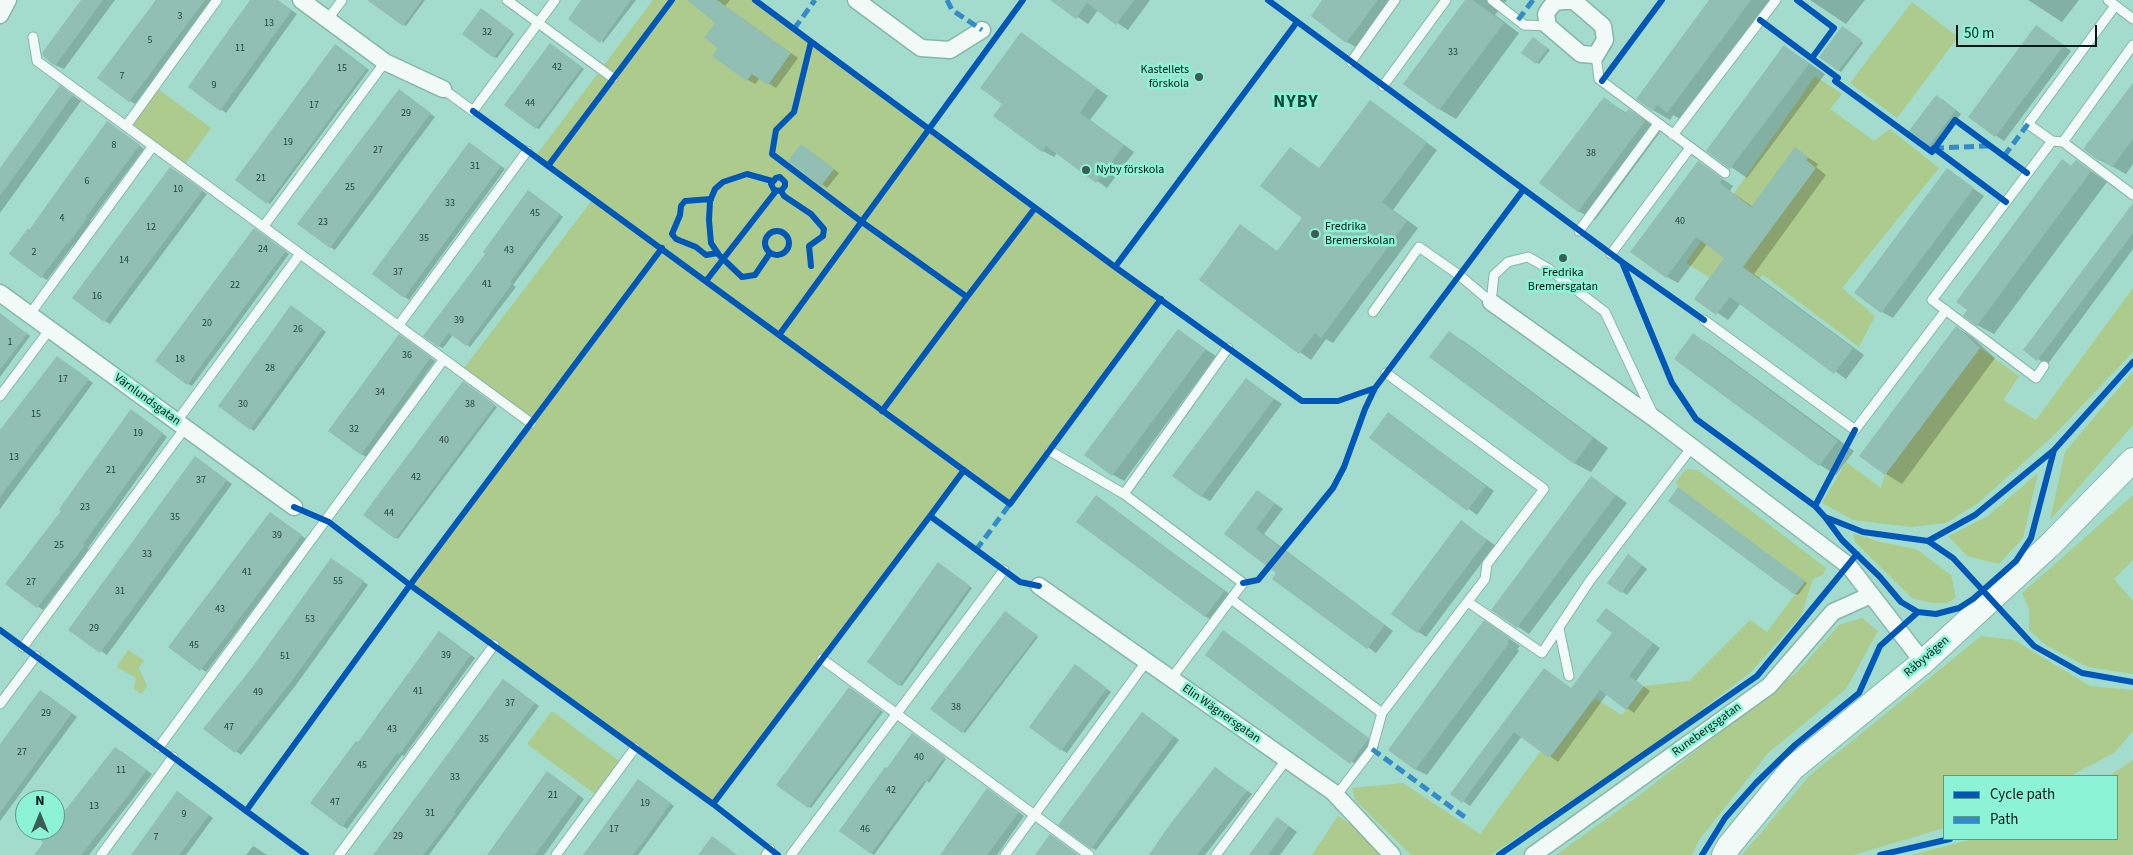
<!DOCTYPE html>
<meta charset="utf-8">
<style>
body{margin:0}
#map{position:relative;width:2133px;height:855px;overflow:hidden;background:#a3dccc;font-family:"Source Sans 3",sans-serif}
canvas{display:block}
.legend{position:absolute;left:1943px;top:775px;width:175px;height:65px;box-sizing:border-box;background:#8cf3d7;border:1px solid #559c89;margin:0;padding:6px 9px;list-style:none;font-size:15px;color:#031913}
.legend li{display:flex;align-items:center;gap:10px;height:25px}
.legend b{width:25px;border:1px solid #559c89}
.north{position:absolute;left:15px;top:790px;width:50px;height:50px;box-sizing:border-box;background:#8cf3d7;border:1px solid #559c89;border-radius:50%;rotate:0deg;font-size:14px;font-weight:700;line-height:20px;text-align:center;color:#031913}
.north::after{content:'';display:block;margin:auto;width:18px;height:22px;background:#3b5d54;clip-path:polygon(50% 0,100% 100%,50% 72%,0 100%)}
.scale{position:absolute;left:1956px;top:25px;width:141px;height:22px;box-sizing:border-box;border:2px solid #031913;border-top:0;padding-left:6px;font-size:15px;line-height:18px;white-space:nowrap;color:#031913;-webkit-text-stroke:4px #8cf3d7;paint-order:stroke}
</style>
<div id="map">
<canvas width="2133" height="855"></canvas>
<ul class="legend">
<li><b style="height:6px;background:#0057b8"></b>Cycle path</li>
<li><b style="height:6px;background:#338cc8"></b>Path</li>
</ul>
<div class="north">N</div>
<div class="scale">50 m</div>
</div>
<script>
const g = document.querySelector('canvas').getContext('2d');
g.lineJoin = 'round';
function paint(path, color) { g.fillStyle = color; g.fill(path, 'evenodd'); }
const shape = rows => new Path2D(rows.map(r => 'M' + r).join(''));
function trace(path, color, width, dash) { g.strokeStyle = color; g.lineWidth = width; g.lineCap = dash ? 'butt' : 'round'; g.setLineDash(dash || []); g.stroke(path); }
function write(font, color, halo, rows, align = 'center') {
  g.font = font + ' "Source Sans 3",sans-serif'; g.lineWidth = 5; g.setLineDash([]); g.textBaseline = 'middle'; g.strokeStyle = halo; g.fillStyle = color; for (const [text, x, y, turn = 0] of rows) {
    g.save(); g.translate(x, y); g.rotate((+turn || 0) * Math.PI / 180); g.textAlign = isNaN(turn) ? turn : align; if (halo) g.strokeText(text, 0, 0); g.fillText(text, 0, 0); g.restore();
  }
}
const green = shape([
 [653,0,755,0,1161,299,1010,504,963,470,713,804,410,585,531,424,461,372,593,199,535,157],
 [1912,2,1958,37,1897,118,1850,83],
 [1815,76,1842,94,1830,109,1874,141,1890,129,1939,168,1842,288,1875,316,1859,347,1763,275,1740,296,1686,263],
 [158,89,211,128,184,165,131,126],
 [2133,288,2133,352,2052,437,1978,503,1946,523,1911,527,1853,520,1822,503,1846,462,1881,488,1885,475,1980,348,2019,376,2003,400,2036,420],
 [2133,371,2133,425,2050,520,2065,452],
 [1686,469,1698,470,1826,568,1823,575,1813,579,1801,616,1751,672,1674,731,1491,855,1411,855,1355,800,1352,788,1403,783,1480,834,1540,752,1550,758,1591,703,1596,699,1622,715,1644,686,1689,681,1750,620,1767,632,1805,581,1678,487,1676,482],
 [2038,473,2023,538,1999,564,1967,556,1948,536,1988,516],
 [2133,495,2133,560,2114,579,2133,601,2133,674,2088,667,2047,646,2029,630,2029,609,2022,593],
 [1853,533,1881,542,1916,549,1951,575,1956,598,1947,603,1931,603,1912,598,1855,542],
 [1862,618,1878,631,1846,689,1768,753,1699,840,1692,855,1556,855,1637,797,1797,672,1839,625],
 [1981,636,2014,640,2090,686,2133,690,2133,731,2114,753,2070,776,1944,776,1944,828,1854,855,1742,855,1809,776],
 [128,650,144,660,139,668,147,686,141,694,134,689,136,678,117,667],
 [552,711,623,764,599,797,527,744],
 [2133,760,2133,855,1911,855,1973,839,2117,839,2117,776,2109,776],
 [1338,816,1356,828,1380,855,1312,855]
]);
const shadow = shape([
 [83,0,115,0,64,69,55,65],
 [156,0,212,0,135,104,130,101],
 [252,0,277,0,297,14,226,113,190,87],
 [374,0,425,0,406,26],
 [584,0,636,0,603,43],
 [697,0,730,0,725,6,798,58,776,88,760,78,755,84,748,80,720,47,717,23],
 [1052,0,1150,0,1128,30,1098,10,1088,24],
 [1324,0,1401,0,1363,51,1347,42],
 [1467,0,1507,0,1495,15,1519,33,1456,119,1439,109],
 [1711,0,1774,0,1684,121,1673,115,1670,120,1653,110],
 [1810,0,1865,0,1846,24],
 [2028,0,2079,0,2062,22],
 [483,11,514,34,497,58,495,57],
 [2037,27,2071,51,2004,141,1969,117],
 [1845,28,1863,43,1841,72,1821,57],
 [1022,34,1108,96,1090,120,1134,152,1107,188,1057,153,1054,157,1043,151,995,115,1003,104],
 [1533,38,1550,50,1539,64,1522,52],
 [553,46,584,69,539,129,537,128],
 [1784,46,1825,74,1747,178,1707,150],
 [338,47,369,70,270,204,237,179],
 [2133,85,2133,164,2126,174,2100,160],
 [68,92,81,101,0,213,0,170],
 [404,94,435,117,335,250,330,247],
 [1604,99,1627,113,1629,110,1645,120,1661,131,1595,220,1578,211],
 [1942,99,1961,114,1934,149,1929,146],
 [1370,102,1437,150,1393,210,1418,228,1333,343,1326,339,1311,360,1201,280,1241,226,1278,252,1304,217,1290,149,1320,169],
 [113,126,144,149,90,221,92,222,74,246,73,245,47,280,42,277,30,231],
 [474,146,505,169,409,300,405,297],
 [807,149,839,173,827,188,790,161],
 [1795,149,1818,164,1816,167,1826,175,1754,274,1864,355,1846,379,1741,303,1728,320,1696,298,1726,257,1707,244,1678,283,1667,277,1698,162,1733,186,1730,191,1753,207],
 [2062,161,2072,167,2076,161,2107,182,1994,334,1977,325],
 [1947,170,1984,196,1893,318,1882,312],
 [176,172,207,194,110,324,105,321],
 [532,193,563,217,513,285,516,287,470,347,453,335,443,348,439,346,424,336],
 [2133,219,2133,249,2047,365,2025,350],
 [258,232,289,254,192,386,188,384],
 [295,309,326,332,254,431,251,429],
 [0,314,30,336,0,377],
 [1956,327,1972,337,1995,358,1902,484,1886,474],
 [1178,331,1216,356,1124,481,1112,474],
 [1449,333,1465,342,1608,448,1591,472,1574,463],
 [1693,335,1709,344,1854,451,1836,475,1820,465,1676,358],
 [404,338,435,361,367,457,361,454],
 [61,360,93,383,0,509,0,435],
 [1246,380,1282,404,1210,501,1201,496],
 [466,384,497,407,398,539,365,515],
 [136,414,167,437,88,548,89,549,43,610,7,584],
 [1396,419,1494,491,1477,515,1371,437],
 [200,461,232,484,107,655,70,629],
 [1602,485,1627,503,1529,634,1493,610],
 [1681,490,1807,583,1798,595,1796,594],
 [1257,491,1283,509,1264,534,1393,631,1376,653,1274,579,1278,573,1226,534],
 [1096,497,1235,598,1216,623,1205,616],
 [275,516,306,539,206,672,170,647],
 [1461,522,1495,545,1426,637,1393,614],
 [1634,559,1647,569,1627,595,1609,582],
 [336,562,368,585,296,685,241,755,205,729],
 [941,565,972,588,902,686,900,685],
 [1007,614,1038,637,965,733,932,709],
 [1614,614,1660,648,1636,681,1650,691,1634,713,1607,694,1558,762,1522,736,1470,806,1463,801,1544,670,1572,689,1614,632],
 [1495,629,1520,646,1517,649,1519,651,1427,775,1415,769],
 [1223,632,1379,747,1362,769,1206,655],
 [444,635,475,658,404,756,402,755,347,829,343,826,358,744],
 [1080,669,1111,692,1067,753,1062,750],
 [508,683,539,706,429,855,383,855],
 [852,690,883,712,811,808,778,784],
 [46,694,77,717,0,821,0,747],
 [1148,717,1179,740,1096,850,1090,847],
 [915,736,946,759,929,783,927,781,874,855,841,830],
 [121,751,152,774,89,855,36,855,51,830,55,830,55,825],
 [1220,772,1252,794,1205,855,1149,855],
 [553,776,584,799,544,855,488,855],
 [643,783,674,806,638,855,583,855],
 [178,792,213,818,186,855,132,855],
 [993,793,1024,816,997,855,950,855],
 [1278,818,1297,832,1280,855,1250,855],
 [253,846,258,849,267,855,246,855]
]);
const building = shape([
 [81,0,103,0,55,66,43,56,42,53],
 [156,0,205,0,129,102,97,78],
 [250,0,278,0,292,10,220,111,188,87],
 [367,0,422,0,403,26],
 [581,0,631,0,600,43,568,19],
 [687,0,717,0,791,53,768,85,752,74,747,81,712,56,718,48,704,38,715,23],
 [1050,0,1134,0,1116,25,1087,3,1076,19],
 [1322,0,1378,0,1346,43,1311,16],
 [1465,0,1473,0,1504,23,1439,110,1403,84],
 [1709,0,1751,0,1667,113,1657,105,1653,111,1636,99],
 [481,8,513,32,494,58,462,34],
 [2036,25,2064,45,1995,137,1968,117],
 [1842,26,1862,40,1838,71,1819,57],
 [1021,32,1097,88,1080,113,1124,145,1096,183,1046,146,1042,152,993,116,1002,104,980,88],
 [1533,37,1548,48,1536,64,1521,53],
 [550,43,582,67,536,129,504,105],
 [335,44,367,68,267,204,235,180],
 [1784,45,1809,64,1730,169,1706,151],
 [2133,83,2133,139,2112,167,2101,159,2099,161,2083,149],
 [60,85,73,95,0,196,0,168],
 [399,89,431,113,330,248,297,224],
 [1936,95,1956,110,1928,147,1908,132],
 [1604,97,1625,113,1629,109,1645,121,1578,212,1539,183],
 [1370,100,1427,142,1382,202,1407,221,1321,338,1315,333,1299,354,1199,280,1240,224,1277,251,1302,218,1260,186,1290,147,1319,168],
 [107,121,140,145,86,217,87,218,68,244,67,243,41,278,9,254,28,228,29,230],
 [469,142,501,166,404,298,372,274],
 [801,144,834,169,821,186,788,161],
 [1795,147,1808,157,1806,160,1816,168,1743,267,1853,348,1834,374,1730,297,1716,315,1694,299,1724,258,1696,237,1666,278,1630,252,1698,161,1723,179,1720,183,1751,207],
 [2062,159,2071,166,2076,160,2091,171,1977,326,1963,316,1967,310,1956,302],
 [170,167,203,190,104,322,72,298],
 [1947,168,1974,188,1881,313,1854,293],
 [528,190,560,214,510,282,512,284,466,346,449,333,438,347,423,336,485,254,483,252],
 [2133,203,2133,233,2037,361,2023,350],
 [254,228,286,251,187,385,155,361],
 [291,305,323,329,250,430,218,406],
 [0,313,27,334,0,370],
 [1956,326,1980,348,1885,475,1859,456],
 [1178,329,1206,349,1112,476,1084,455],
 [1449,331,1593,438,1574,464,1429,357],
 [1693,333,1838,441,1819,466,1674,359],
 [399,334,431,357,361,455,328,431],
 [57,356,89,379,0,497,0,430],
 [1246,378,1274,399,1201,497,1172,476],
 [463,381,495,405,395,539,363,515],
 [131,409,163,433,110,507,83,544,85,545,37,608,5,584,61,511,59,509],
 [1388,412,1486,486,1467,511,1369,438],
 [195,456,227,480,100,653,68,630],
 [1591,476,1616,495,1517,628,1491,610],
 [1678,487,1805,581,1795,595,1668,501],
 [1257,490,1275,503,1256,529,1385,625,1367,649,1272,579,1276,573,1224,534],
 [1096,495,1224,591,1205,617,1076,522],
 [270,512,302,535,200,671,168,647],
 [1461,520,1487,540,1417,633,1391,614],
 [1628,554,1642,565,1621,593,1607,583],
 [331,558,364,581,291,682,235,753,203,729,251,669],
 [938,562,970,586,899,686,867,662],
 [1606,608,1653,643,1629,676,1644,686,1626,710,1600,690,1549,758,1514,732,1462,803,1450,794,1544,668,1571,688,1612,633,1596,621],
 [1005,611,1037,635,962,733,930,709],
 [1484,620,1510,638,1507,642,1509,643,1415,770,1388,750],
 [1223,630,1369,738,1350,764,1205,655],
 [439,631,471,655,399,755,397,753,342,827,310,803,356,741,358,742],
 [1075,664,1107,688,1061,751,1029,727],
 [503,679,535,703,454,812,456,813,423,855,373,855],
 [849,687,881,710,808,808,776,785],
 [40,690,72,713,0,813,0,744],
 [1142,712,1174,736,1091,849,1058,825],
 [912,733,945,757,926,782,924,781,871,854,839,831,885,767,887,768],
 [115,747,147,770,128,796,81,855,34,855,43,843,41,841,50,830,55,830,55,823],
 [1215,767,1247,791,1197,855,1149,855,1168,827],
 [547,771,579,795,535,855,487,855],
 [638,779,671,803,643,842,633,855,583,855],
 [987,788,1019,812,987,855,940,855],
 [177,791,209,815,179,855,131,855],
 [1277,817,1289,826,1268,855,1249,855],
 [1050,834,1078,855,1035,855],
 [712,836,737,855,698,855]
]);
const service = shape([
 [507,0,613,78],
 [1492,0,1524,25,1548,26],
 [2108,0,2133,19],
 [2115,6,2028,124,2052,141,2063,142,2133,45],
 [328,19,342,0],
 [33,37,37,61,531,423],
 [1596,55,1599,79,1725,173],
 [1351,62,1395,0],
 [1383,86,1446,0],
 [443,89,473,111,555,0],
 [126,126,217,0],
 [1673,135,1776,0],
 [2063,142,2133,195],
 [263,227,385,62],
 [1579,231,1658,124],
 [1611,254,1690,148],
 [1491,302,1494,275,1508,262,1528,257,1549,269,1605,312,1653,414],
 [1373,312,1419,247,1459,275,1491,302],
 [30,314,153,146],
 [1704,320,1855,430,1946,310],
 [398,326,527,151],
 [2044,366,2036,378,1932,300,2052,141],
 [0,396,50,329],
 [177,421,300,254],
 [1050,451,1124,494,1243,583,1171,679],
 [1124,494,1228,348],
 [1231,599,1382,713,1485,579,1487,564,1544,489,1386,373],
 [1468,602,1542,653,1589,582,1692,447],
 [1559,629,1569,676],
 [23,647,185,428],
 [822,659,1089,855],
 [0,704,36,656],
 [159,747,444,359],
 [1336,796,1372,749,1382,713],
 [101,855,173,757],
 [339,855,494,645],
 [556,855,635,748],
 [766,855,770,849],
 [791,855,1004,570],
 [1005,855,1146,662],
 [1216,855,1286,760]
]);
const minor = shape([
 [301,0,385,62,443,89],
 [856,0,921,48,950,50,982,30],
 [1562,1,1574,1,1603,26,1605,40,1596,55,1581,54,1548,26,1546,14,1549,9,1555,2,1562,1],
 [0,15,8,0],
 [0,293,294,507],
 [1491,302,1655,419,1849,566,1923,662],
 [1039,586,1333,792,1392,855],
 [1533,855,1769,686,1833,612,1871,595]
]);
const secondary = shape([
 [1724,855,1729,846,1793,768,1923,662,2050,545,2133,460]
]);
const quiet = shape([
 [947,0,952,10,982,30],
 [1518,20,1533,0],
 [794,29,815,0],
 [1934,148,1989,146],
 [2004,156,2028,124],
 [976,550,1010,504],
 [1372,749,1466,818]
]);
const cycleway = shape([
 [755,0,1115,267,1302,401,1338,401,1375,388,1523,190],
 [1268,0,1622,262,1672,383,1696,419,1815,506,1825,517,1863,532,1928,541,1975,515,2054,450,2133,362],
 [1797,0,1834,28,1812,58],
 [1760,20,1838,78,1835,81,1932,152,1955,120,2027,173],
 [811,42,794,112,776,130,772,154,862,222,967,297,1035,208],
 [1602,81,1662,0],
 [473,111,1010,504,1161,299],
 [1934,148,2006,202],
 [548,166,672,0],
 [781,191,785,186,785,182,780,177,776,178,771,184,774,190,781,191,784,196,811,214,824,229,823,236,809,246,811,266],
 [711,199,685,201,681,206,680,215,672,234,676,239,696,247,706,255,718,253],
 '765 243a12 12 0 1 1 24 0a12 12 0 1 1-24 0Z',
 [770,253,755,275,742,277,719,255,711,243,709,220,710,201,715,189,723,182,747,174,772,181],
 [1622,262,1704,320],
 [1115,267,1297,22],
 [706,281,776,191],
 [779,335,1023,0],
 [882,411,967,297],
 [964,470,930,516,1020,582,1039,586],
 [1815,506,1855,430],
 [294,507,329,522,410,585,713,804,778,855],
 [1928,541,1953,558,2034,646,2082,673,2133,682],
 [1243,583,1258,580,1333,488,1344,467,1365,409,1375,388],
 [1918,612,1936,614,1959,608,1973,599,2016,561,2031,538,2054,450],
 [0,630,306,855],
 [713,804,930,516],
 [246,811,410,585,662,248],
 [1499,855,1757,676,1857,554],
 [1702,855,1725,818,1756,783,1795,745,1859,693,1880,646,1918,612,1901,602,1880,577,1842,540,1825,517],
 [1880,855,1950,839]
]);
const markers = [
 [1199,77,5,"#3b5d54"],
 [1086,170,5,"#3b5d54"],
 [1315,234,5,"#3b5d54"],
 [1563,258,5,"#3b5d54"]
];
const numberNames = [
 ["3",180,17],
 ["13",269,24],
 ["32",487,33],
 ["5",150,41],
 ["11",240,49],
 ["33",1453,53],
 ["42",557,68],
 ["15",342,69],
 ["7",122,77],
 ["9",214,86],
 ["44",530,104],
 ["17",314,106],
 ["29",406,114],
 ["19",288,143],
 ["8",114,146],
 ["27",378,151],
 ["38",1591,154],
 ["31",475,167],
 ["21",261,179],
 ["6",87,182],
 ["25",350,188],
 ["10",178,190],
 ["33",450,204],
 ["45",535,214],
 ["4",62,219],
 ["40",1680,222],
 ["23",323,223],
 ["12",151,228],
 ["35",424,239],
 ["24",263,250],
 ["43",509,251],
 ["2",34,253],
 ["14",124,261],
 ["37",398,273],
 ["41",487,285],
 ["22",235,286],
 ["16",97,297],
 ["39",459,321],
 ["20",207,324],
 ["26",298,330],
 ["1",10,343],
 ["36",407,356],
 ["18",180,360],
 ["28",270,369],
 ["17",63,380],
 ["34",380,393],
 ["30",243,405],
 ["38",470,405],
 ["15",36,415],
 ["32",354,430],
 ["19",138,434],
 ["40",444,441],
 ["13",14,458],
 ["21",111,471],
 ["42",416,478],
 ["37",201,481],
 ["23",85,508],
 ["44",389,514],
 ["35",175,518],
 ["39",277,536],
 ["25",59,546],
 ["33",147,555],
 ["41",247,573],
 ["55",338,582],
 ["27",31,583],
 ["31",120,592],
 ["43",220,610],
 ["53",310,620],
 ["29",94,629],
 ["45",194,646],
 ["39",446,656],
 ["51",285,657],
 ["41",418,692],
 ["49",258,693],
 ["37",510,704],
 ["38",956,708],
 ["29",46,714],
 ["47",229,728],
 ["43",392,730],
 ["35",484,740],
 ["27",22,753],
 ["40",919,758],
 ["45",362,766],
 ["11",121,771],
 ["33",455,778],
 ["42",891,791],
 ["21",553,796],
 ["47",335,803],
 ["19",645,804],
 ["13",94,807],
 ["31",430,814],
 ["9",184,815],
 ["17",614,830],
 ["46",865,830],
 ["29",398,837],
 ["7",156,838]
];
const poiNames = [
 ["Kastellets",1189,70,"right"],
 ["förskola",1189,84,"right"],
 ["Nyby förskola",1096,170],
 ["Fredrika",1325,227],
 ["Bremerskolan",1325,241],
 ["Fredrika",1563,273,"center"],
 ["Bremersgatan",1563,287,"center"]
];
const streetNames = [
 ["Värnlundsgatan",147,400,36],
 ["Råbyvägen",1927,657,-41],
 ["Elin Wägnersgatan",1221,714,35],
 ["Runebergsgatan",1707,730,-36]
];
const districtNames = [
 ["NYBY",1296,103]
];
paint(green, '#accb8c');
paint(shadow, '#0003');
paint(building, '#91bfb3');
trace(service, '#87b5a9', 11);
trace(minor, '#87b5a9', 19);
trace(secondary, '#87b5a9', 26);
trace(service, '#f1faf7', 9);
trace(minor, '#f1faf7', 16);
trace(secondary, '#f1faf7', 24);
trace(quiet, '#338cc8', 5, [10, 5]);
trace(cycleway, '#0057b8', 6);
for (const [x, y, r, color] of markers) { const dot = new Path2D(); dot.arc(x, y, r, 0, 2 * Math.PI); g.fillStyle = color; g.fill(dot); trace(dot, '#8cf3d7', 2); }
write('10px', '#26423b', null, numberNames);
write('12px', '#031913', '#8cf3d7', poiNames, 'left');
write('12px', '#031913', '#8cf3d7', streetNames);
g.letterSpacing = '1px';
write('bold 18px', '#0c483b', '#8cf3d7', districtNames);
g.letterSpacing = '0px';
</script>
